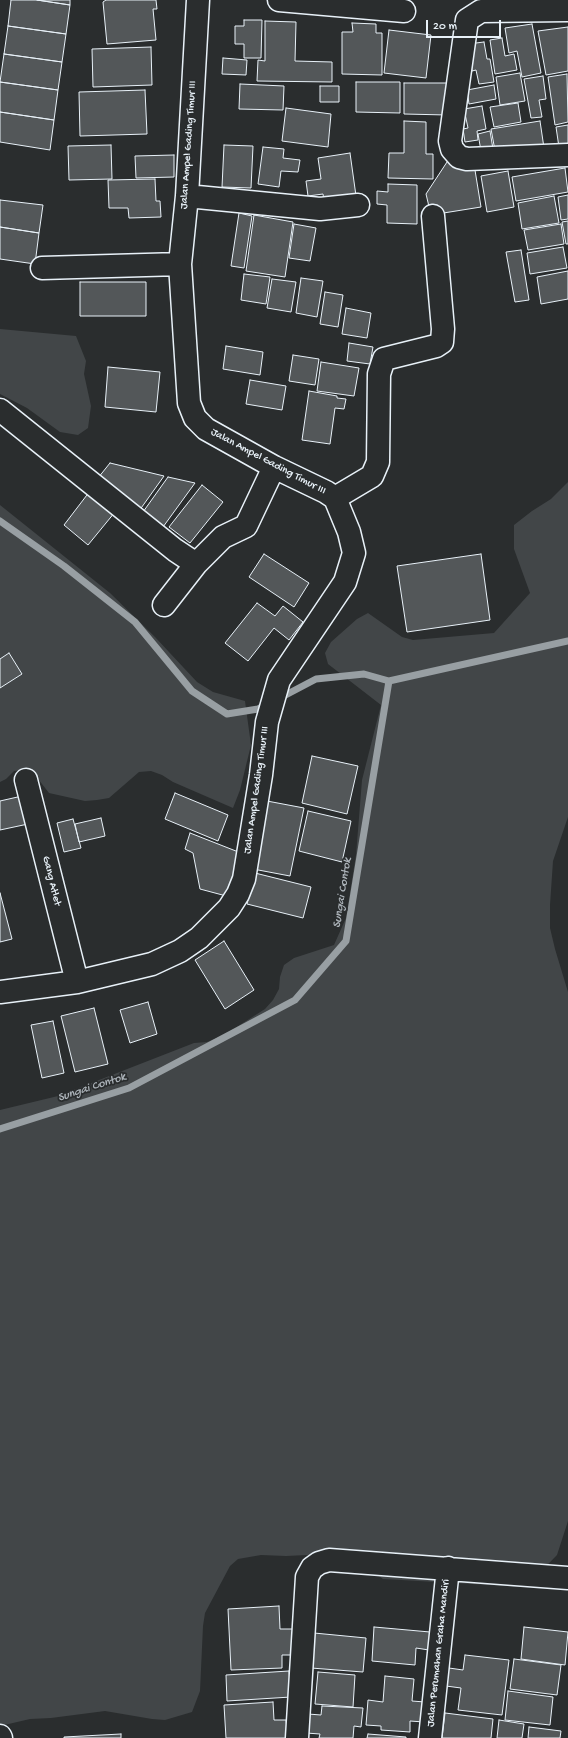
<!DOCTYPE html>
<style>
body{margin:0}
#map{position:relative;width:568px;height:1738px;overflow:hidden;background:#2a2d2e;font-family:"Gochi Hand",sans-serif}
canvas{display:block}
.scale{position:absolute;left:426px;top:20px;width:75px;height:18px;box-sizing:border-box;border:2px solid #e8f1f8;border-top:0;padding-left:5px;font-size:12px;line-height:14px;white-space:nowrap;color:#e8f1f8;-webkit-text-stroke:3px #2a2d2e;paint-order:stroke}
</style>
<div id="map">
<canvas width="568" height="1738"></canvas>
<div class="scale">20 m</div>
</div>
<script>
const g = document.querySelector('canvas').getContext('2d');
g.lineJoin = 'round';
function paint(path, color) { g.fillStyle = color; g.fill(path, 'evenodd'); }
const shape = rows => new Path2D(rows.map(r => 'M' + r).join(''));
function trace(path, color, width, dash) { g.strokeStyle = color; g.lineWidth = width; g.lineCap = dash ? 'butt' : 'round'; g.setLineDash(dash || []); g.stroke(path); }
function write(font, color, halo, rows, align = 'center') {
  g.font = font + ' "Gochi Hand",sans-serif'; g.lineWidth = 3.5; g.setLineDash([]); g.textBaseline = 'middle'; g.strokeStyle = halo; g.fillStyle = color; for (const [text, x, y, turn = 0] of rows) {
    g.save(); g.translate(x, y); g.rotate((+turn || 0) * Math.PI / 180); g.textAlign = isNaN(turn) ? turn : align; if (halo) g.strokeText(text, 0, 0); g.fillText(text, 0, 0); g.restore();
  }
}
const green = shape([
 [0,329,76,336,86,361,84,374,91,406,88,428,78,435,60,432,27,408,0,394],
 [568,482,568,817,553,861,550,905,550,928,555,949,568,992,568,1521,557,1555,526,1587,383,1579,348,1553,286,1556,261,1555,238,1559,230,1566,205,1613,203,1626,200,1691,192,1712,165,1720,152,1719,105,1711,51,1718,30,1719,0,1726,0,1110,58,1096,194,1043,207,1042,224,1035,265,1009,273,1000,279,989,280,977,284,965,294,958,334,945,346,918,356,855,362,780,381,705,328,664,325,653,331,642,357,619,368,613,402,637,413,640,494,633,530,593,514,549,514,525,532,511,551,499],
 [0,505,110,593,155,637,197,682,213,692,245,701,251,745,240,790,233,808,173,782,162,775,151,771,139,772,109,798,97,800,85,801,49,793,35,775,25,770,14,771,6,779,0,782]
]);
const stream = shape([
 [0,521,64,566,135,622,192,691,227,714,258,709,267,704],
 [278,699,316,679,364,674,389,681],
 [0,1129,129,1088,295,1000,346,941,389,681,568,641]
]);
const building = shape([
 [11,0,37,0,70,5,66,34,8,26,11,0],
 [37,0,70,0,70,5,37,0],
 [106,0,156,0,157,9,153,9,156,40,107,44,103,2,106,0],
 [244,20,262,20,261,58,244,58,244,44,235,44,235,26,244,26,244,20],
 [265,21,296,22,295,61,332,62,332,82,257,81,258,60,265,61,265,21],
 [352,23,376,24,376,33,382,33,382,75,342,74,342,32,353,32,352,23],
 [532,24,541,73,522,77,517,51,509,53,505,28,532,24],
 [8,26,66,34,62,62,4,54,8,26],
 [568,27,568,71,546,75,538,31,568,27],
 [389,30,431,35,426,78,384,73,389,30],
 [502,38,505,56,514,54,517,70,495,74,490,40,502,38],
 [484,42,487,59,490,59,494,82,479,84,476,70,472,71,468,44,484,42],
 [151,47,152,85,93,87,92,49,151,47],
 [4,54,62,62,58,90,0,82,4,54],
 [223,58,247,60,246,75,222,74,223,58],
 [520,73,525,101,500,105,496,77,520,73],
 [567,74,568,122,555,125,548,77,567,74],
 [543,76,546,99,539,100,542,117,531,118,524,79,543,76],
 [0,82,58,90,54,120,0,112,0,82],
 [356,82,400,82,400,113,356,112,356,82],
 [404,83,447,83,447,115,404,114,404,83],
 [240,84,284,86,283,110,239,109,240,84],
 [494,85,496,99,469,104,467,90,494,85],
 [320,86,339,86,339,102,320,102,320,86],
 [145,90,147,134,80,136,79,92,145,90],
 [518,103,521,122,494,127,490,107,518,103],
 [482,106,486,129,477,131,478,140,465,142,463,129,468,128,464,109,482,106],
 [286,108,331,114,328,147,282,141,286,108],
 [0,112,54,120,50,150,0,142,0,112],
 [404,121,426,122,426,154,433,154,433,179,388,178,389,153,404,153,404,121],
 [540,121,544,148,496,156,491,129,540,121],
 [568,125,568,153,560,154,556,127,568,125],
 [490,131,493,149,481,151,478,134,490,131],
 [111,145,112,179,69,180,68,146,111,145],
 [224,145,253,146,251,188,222,187,224,145],
 [263,147,284,149,283,158,300,160,298,172,281,171,279,187,258,184,263,147],
 [350,153,357,203,325,208,323,194,308,196,306,181,321,179,318,158,350,153],
 [174,155,174,177,136,178,135,156,174,155],
 [449,159,474,164,481,207,431,215,426,194,449,159],
 [565,168,568,192,516,201,512,177,565,168],
 [508,171,514,207,487,212,481,176,508,171],
 [155,179,156,201,160,201,161,217,129,218,128,208,109,208,108,180,155,179],
 [388,184,417,185,417,224,387,223,387,205,377,204,377,191,388,192,388,184],
 [568,195,568,219,561,220,558,197,568,195],
 [554,196,559,223,522,229,518,203,554,196],
 [0,200,43,205,39,233,0,227,0,200],
 [239,213,252,216,244,268,231,266,239,213],
 [254,215,293,222,285,277,246,271,254,215],
 [568,221,568,244,566,244,562,222,568,221],
 [294,224,316,228,310,261,289,258,294,224],
 [561,224,564,244,528,250,524,230,561,224],
 [0,227,39,233,35,264,0,259,0,227],
 [563,247,567,268,530,274,527,253,563,247],
 [521,250,529,300,515,302,506,252,521,250],
 [568,271,568,299,541,304,537,277,568,271],
 [244,274,270,277,266,304,241,300,244,274],
 [301,278,323,281,317,317,296,313,301,278],
 [272,279,296,282,291,312,267,308,272,279],
 [80,282,146,282,146,316,80,316,80,282],
 [325,292,343,295,338,327,320,324,325,292],
 [346,308,371,313,367,338,342,334,346,308],
 [349,343,373,347,370,364,347,361,349,343],
 [226,346,263,352,260,375,223,369,226,346],
 [293,355,319,359,315,385,289,381,293,355],
 [321,362,359,368,354,396,317,391,321,362],
 [108,367,160,372,156,412,105,407,108,367],
 [250,380,286,386,282,410,246,404,250,380],
 [309,391,337,396,337,398,346,399,344,409,335,408,330,444,302,440,309,391],
 [110,463,164,476,139,511,98,478,110,463],
 [168,477,195,483,163,527,143,512,168,477],
 [202,485,223,502,190,543,169,527,202,485],
 [90,491,115,512,88,545,64,525,90,491],
 [264,554,309,583,294,607,249,577,264,554],
 [481,554,490,620,407,632,397,566,481,554],
 [257,603,275,616,283,606,303,622,289,640,274,628,248,661,225,643,257,603],
 [9,653,22,674,0,688,0,659,9,653],
 [312,756,358,766,347,814,302,803,312,756],
 [175,793,228,815,218,841,165,819,175,793],
 [22,796,28,824,0,830,0,801,22,796],
 [267,801,304,808,290,876,253,869,267,801],
 [308,811,351,821,342,862,299,851,308,811],
 [101,818,105,836,79,842,75,824,101,818],
 [73,819,81,848,64,852,57,823,73,819],
 [190,833,241,853,230,897,200,889,193,853,185,849,190,833],
 [255,873,311,887,303,918,247,904,255,873],
 [0,893,12,939,0,942,0,893],
 [224,941,254,990,225,1009,195,960,224,941],
 [148,1002,157,1034,130,1043,120,1010,148,1002],
 [94,1008,108,1064,75,1072,61,1016,94,1008],
 [53,1021,64,1073,42,1078,31,1025,53,1021],
 [279,1606,280,1629,293,1629,294,1655,282,1655,282,1668,231,1670,228,1609,279,1606],
 [374,1627,430,1632,429,1650,416,1648,415,1665,372,1661,374,1627],
 [524,1627,568,1632,565,1665,521,1659,524,1627],
 [314,1633,366,1638,363,1672,311,1668,314,1633],
 [465,1655,509,1660,502,1715,458,1710,461,1688,446,1686,449,1668,463,1670,465,1655],
 [514,1659,561,1665,557,1695,510,1689,514,1659],
 [289,1671,291,1697,227,1701,226,1675,289,1671],
 [318,1672,355,1675,353,1707,315,1704,318,1672],
 [385,1676,414,1679,412,1701,425,1702,424,1722,410,1721,410,1732,381,1730,381,1726,366,1725,368,1700,383,1702,385,1676],
 [508,1691,553,1697,550,1725,505,1720,508,1691],
 [273,1702,274,1720,286,1720,288,1738,226,1738,224,1705,273,1702],
 [322,1706,363,1708,361,1727,354,1726,353,1738,319,1738,320,1734,306,1733,308,1714,321,1715,322,1706],
 [445,1713,493,1719,491,1738,442,1738,445,1713],
 [499,1720,524,1724,522,1738,497,1738,499,1720],
 [529,1727,561,1731,560,1738,528,1738,529,1727],
 [121,1734,121,1738,64,1738,64,1737,121,1734],
 [368,1734,406,1737,406,1738,367,1738,368,1734]
]);
const minor = shape([
 [279,0,404,11],
 [568,10,481,11,467,20,450,141,452,149,459,157,467,159,568,155],
 [187,196,320,209,358,205],
 [42,268,180,264],
 [0,410,175,550,196,564,223,537,246,526,274,467],
 [335,498,372,476,378,462,379,374,384,359,436,346,442,342,443,329,433,216],
 [164,605,196,564],
 [26,780,77,982],
 [0,992,77,982,152,964,180,951,199,938,229,908,238,894,244,879,261,775,267,722,279,680,345,582,354,553,349,532,335,498,326,492,274,467,206,429,195,418,189,403,180,264,187,196,198,0],
 [0,1736,1,1738],
 [297,1738,307,1577,312,1568,319,1563,329,1560,568,1578],
 [430,1738,448,1568]
]);
const streetNames = [
 ["Jalan Ampel Gading Timur III",189,145,-86],
 ["Jalan Ampel Gading Timur III",268,462,28],
 ["Jalan Ampel Gading Timur III",257,790,-82],
 ["Gang Atlet",51,881,76],
 ["Jalan Perumahan Graha Mandiri",439,1653,-84]
];
const waterNames = [
 ["Sungai Contok",343,893,-81],
 ["Sungai Contok",92,1088,-18]
];
paint(green, '#424648');
trace(stream, '#989fa3', 7);
paint(building, '#535759');
trace(building, '#e8f1f8', 1);
trace(minor, '#e8f1f8', 25);
trace(minor, '#2a2d2e', 22);
write('11px', '#e8f1f8', '#2a2d2e', streetNames);
write('italic 12px', '#acb3b9', '#2a2d2e', waterNames);
</script>
